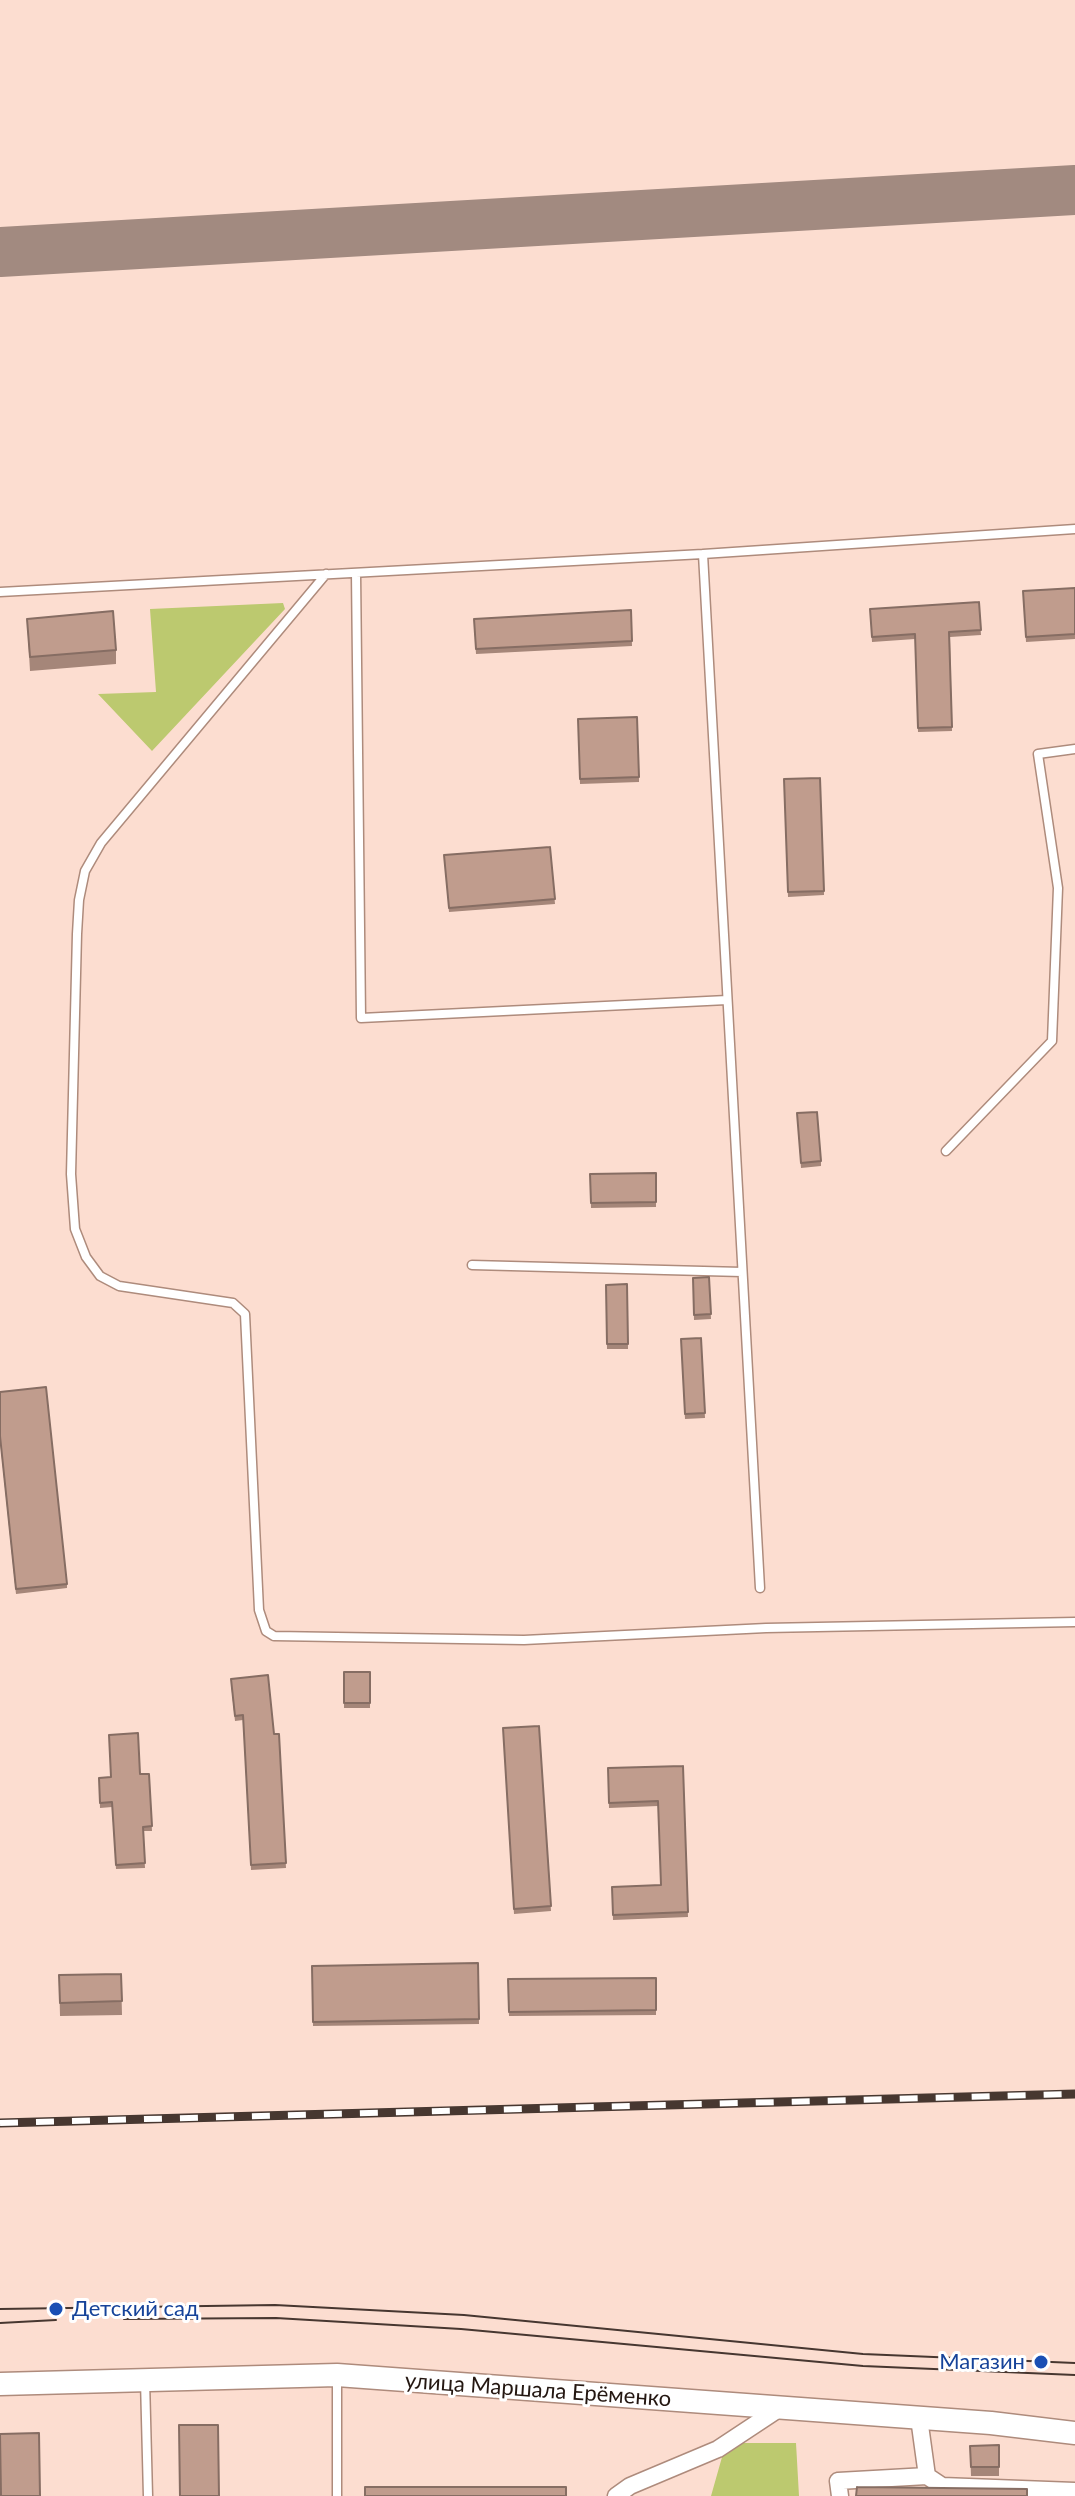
<!DOCTYPE html>
<meta charset="utf-8">
<style>
body{margin:0}
canvas{display:block;background:#fcddd0}
</style>
<canvas width="1075" height="2496"></canvas>
<script>
const g = document.querySelector('canvas').getContext('2d');
g.lineJoin = 'round';
function paint(path, color) { g.fillStyle = color; g.fill(path, 'evenodd'); }
const shape = rows => new Path2D(rows.map(r => 'M' + r).join(''));
function trace(path, color, width, dash) { g.strokeStyle = color; g.lineWidth = width; g.lineCap = dash ? 'butt' : 'round'; g.setLineDash(dash || []); g.stroke(path); }
function write(font, color, halo, rows, align = 'center') {
  g.font = font + ' Lato,sans-serif'; g.lineWidth = 6; g.setLineDash([]); g.textBaseline = 'middle'; g.strokeStyle = halo; g.fillStyle = color; for (const [text, x, y, turn = 0] of rows) {
    g.save(); g.translate(x, y); g.rotate((+turn || 0) * Math.PI / 180); g.textAlign = isNaN(turn) ? turn : align; if (halo) g.strokeText(text, 0, 0); g.fillText(text, 0, 0); g.restore();
  }
}
const green = shape([
 [283,603,285,609,152,751,98,694,156,692,150,609],
 [726,2443,796,2443,799,2496,711,2496]
]);
const taxiway = shape([
 [0,252,1075,190]
]);
const lane = shape([
 [703,554,760,1588],
 [356,573,361,1018,727,1000],
 [326,574,101,843,85,871,79,900,77,934,71,1174,75,1229,86,1257,100,1276,119,1286,233,1303,245,1314,259,1610,266,1631,274,1636,524,1640,766,1628,1075,1622],
 [0,592,703,554,1075,529],
 [946,1151,1052,1041,1058,888,1038,754,1075,749],
 [472,1265,742,1272],
 [145,2380,148,2496],
 [337,2496,337,2376]
]);
const street = shape([
 [919,2418,927,2476,942,2486,1075,2491],
 [616,2496,630,2486,718,2449,780,2408],
 [840,2496,838,2481,927,2476]
]);
const secondary = shape([
 [0,2384,337,2375,991,2423,1075,2433]
]);
const tram = shape([
 [0,2309,275,2305,464,2315,863,2354,1075,2363],
 [124,2319,276,2318,461,2329,863,2366,1075,2375],
 [0,2323,56,2320]
]);
const rail = shape([
 [0,2123,1075,2094]
]);
const wall = shape([
 [1075,588,1075,639,1026,642,1023,591],
 [979,602,981,635,950,637,952,731,918,732,915,639,872,642,870,609],
 [631,610,632,646,476,654,474,619],
 [27,619,116,650,116,664,30,671],
 [578,719,639,777,639,782,580,784],
 [784,779,824,891,824,895,788,897],
 [550,847,555,904,449,912,444,855],
 [797,1113,821,1161,821,1166,801,1168],
 [656,1173,656,1207,591,1208,590,1174],
 [709,1277,711,1319,694,1320,693,1278],
 [627,1284,628,1349,607,1349,606,1285],
 [701,1338,705,1418,685,1419,681,1339],
 [0,1440,67,1584,67,1588,16,1594],
 [344,1672,370,1672,370,1708,344,1708],
 [231,1684,274,1734,279,1734,286,1868,251,1870,243,1720,235,1721],
 [539,1726,551,1911,514,1914,503,1728],
 [683,1766,688,1917,613,1920,612,1887,661,1885,658,1806,609,1808,608,1768],
 [149,1774,152,1831,143,1831,145,1868,116,1869,112,1807,100,1808,99,1778],
 [478,1963,479,2024,313,2026,312,1966],
 [121,1974,122,2015,60,2016,59,1975],
 [656,1978,656,2015,509,2016,508,1979],
 [999,2445,999,2476,971,2476,970,2446]
]);
const building = shape([
 [1075,588,1075,634,1026,637,1023,591,1075,588],
 [979,602,981,630,949,632,952,727,918,728,915,634,872,637,870,609,979,602],
 [631,610,632,641,476,649,474,619,631,610],
 [113,611,116,650,30,657,27,619,113,611],
 [637,717,639,777,580,779,578,719,637,717],
 [820,778,824,891,788,892,784,779,820,778],
 [550,847,555,899,449,908,444,855,550,847],
 [817,1112,821,1161,801,1163,797,1113,817,1112],
 [656,1173,656,1202,591,1203,590,1174,656,1173],
 [709,1277,711,1314,694,1315,693,1278,709,1277],
 [627,1284,628,1344,607,1344,606,1285,627,1284],
 [701,1338,705,1413,685,1414,681,1339,701,1338],
 [46,1387,67,1584,16,1589,0,1436,0,1392,46,1387],
 [344,1672,370,1672,370,1703,344,1703,344,1672],
 [268,1675,274,1734,279,1734,286,1863,251,1865,243,1715,235,1716,231,1679,268,1675],
 [539,1726,551,1906,514,1909,503,1728,539,1726],
 [138,1733,140,1774,149,1774,152,1826,143,1827,145,1863,116,1865,112,1802,100,1803,99,1778,111,1777,109,1735,138,1733],
 [683,1766,688,1912,613,1915,612,1887,661,1885,658,1801,609,1803,608,1768,683,1766],
 [478,1963,479,2019,313,2022,312,1966,478,1963],
 [121,1974,122,2001,60,2003,59,1975,121,1974],
 [656,1978,656,2010,509,2012,508,1979,656,1978],
 [179,2425,218,2425,219,2496,180,2496,179,2425],
 [39,2433,40,2496,1,2496,0,2434,39,2433],
 [999,2445,999,2467,971,2467,970,2446,999,2445],
 [365,2487,566,2487,566,2496,365,2496,365,2487],
 [857,2487,1027,2489,1027,2496,856,2496,857,2487]
]);
const markers = [
 [56,2309,8,"#1a4fb4"],
 [1041,2362,8,"#1a4fb4"]
];
const transitNames = [
 ["Детский сад",72,2309],
 ["Магазин",1025,2362,"right"]
];
const streetNames = [
 ["улица Маршала Ерёменко",538,2390,4]
];
paint(green, '#bcc96f');
trace(taxiway, '#a28a80', 50);
trace(lane, '#ae8b7c', 11);
trace(street, '#ae8b7c', 19);
trace(secondary, '#ae8b7c', 25);
trace(lane, '#fff', 8);
trace(street, '#fff', 16);
trace(secondary, '#fff', 22);
trace(tram, '#473730', 2);
trace(rail, '#473730', 9);
trace(rail, '#fff', 6, [18]);
paint(wall, '#a58679');
paint(building, '#c09c8d');
trace(building, '#866d63', 2);
for (const [x, y, r, color] of markers) { const dot = new Path2D(); dot.arc(x, y, r, 0, 2 * Math.PI); g.fillStyle = color; g.fill(dot); trace(dot, '#fff', 3); }
write('22px', '#164399', '#fff', transitNames, 'left');
write('22px', '#241711', '#fff', streetNames);
</script>
